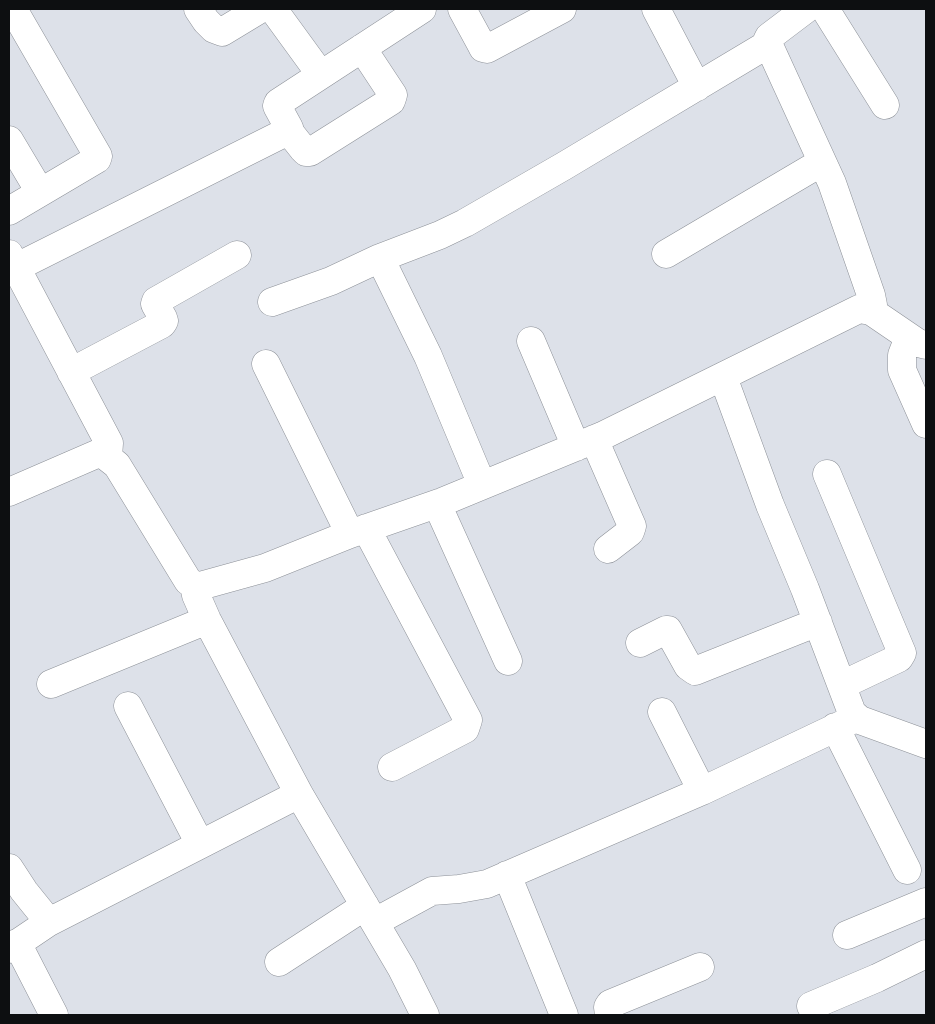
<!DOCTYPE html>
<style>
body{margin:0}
#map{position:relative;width:935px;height:1024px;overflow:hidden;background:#dde1e9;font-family:Quicksand,sans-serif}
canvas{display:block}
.frame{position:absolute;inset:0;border:10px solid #0d0f11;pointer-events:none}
</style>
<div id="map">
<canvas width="935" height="1024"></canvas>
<div class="frame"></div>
</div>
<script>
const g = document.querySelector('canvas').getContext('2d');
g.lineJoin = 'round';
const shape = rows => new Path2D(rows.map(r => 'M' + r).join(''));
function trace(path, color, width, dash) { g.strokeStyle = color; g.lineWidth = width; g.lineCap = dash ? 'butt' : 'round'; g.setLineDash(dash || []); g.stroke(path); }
const minor = shape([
 [198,9,206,21,214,29,222,32,260,9],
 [273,9,321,75],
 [462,9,481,44,483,48,487,49,562,9],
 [656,9,697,87],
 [806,9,769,37,767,41,832,183,871,295,873,305,871,311],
 [825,9,885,105],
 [288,130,303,149,306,152,310,152,391,101,393,95,362,48],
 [9,140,40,192],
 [9,211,97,159,98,156,13,9],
 [9,254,109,443,108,457],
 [666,254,822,162],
 [380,258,428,356,482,485],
 [9,271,286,132,289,128,277,106,278,103,422,9],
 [272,302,331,281,380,258,440,235,465,223,564,166,768,44],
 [909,337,902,355,902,370,926,424],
 [531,341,576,447],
 [266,364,350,534],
 [71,372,162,324,164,321,163,318,155,304,156,301,237,255],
 [723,377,770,505,805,589,852,713,860,720,926,744],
 [594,439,632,526,630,532,608,549],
 [827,474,902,653,899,658,842,685],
 [9,492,99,453,103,454,117,465,188,581,194,585,200,586,265,568,350,534,442,502,602,436,859,309,871,311,918,343,926,345],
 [437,504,508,661],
 [366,528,468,720,465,729,392,767],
 [194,585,196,595,207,620,299,794,402,969,425,1015],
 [640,643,666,630,668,630,688,666,695,671,818,622],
 [51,684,207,620],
 [128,706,200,844],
 [662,712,702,791],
 [835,727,907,870],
 [9,868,24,891,49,922],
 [507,875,564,1015],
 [375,922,432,891,459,889,487,884,702,791,856,718],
 [847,935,926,902],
 [17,943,54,1015],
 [9,949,49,922,299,794],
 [279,962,365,906],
 [811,1006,877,978,926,954],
 [609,1015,608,1007,610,1004,700,967]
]);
trace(minor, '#8c9097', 29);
trace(minor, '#fff', 28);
</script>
